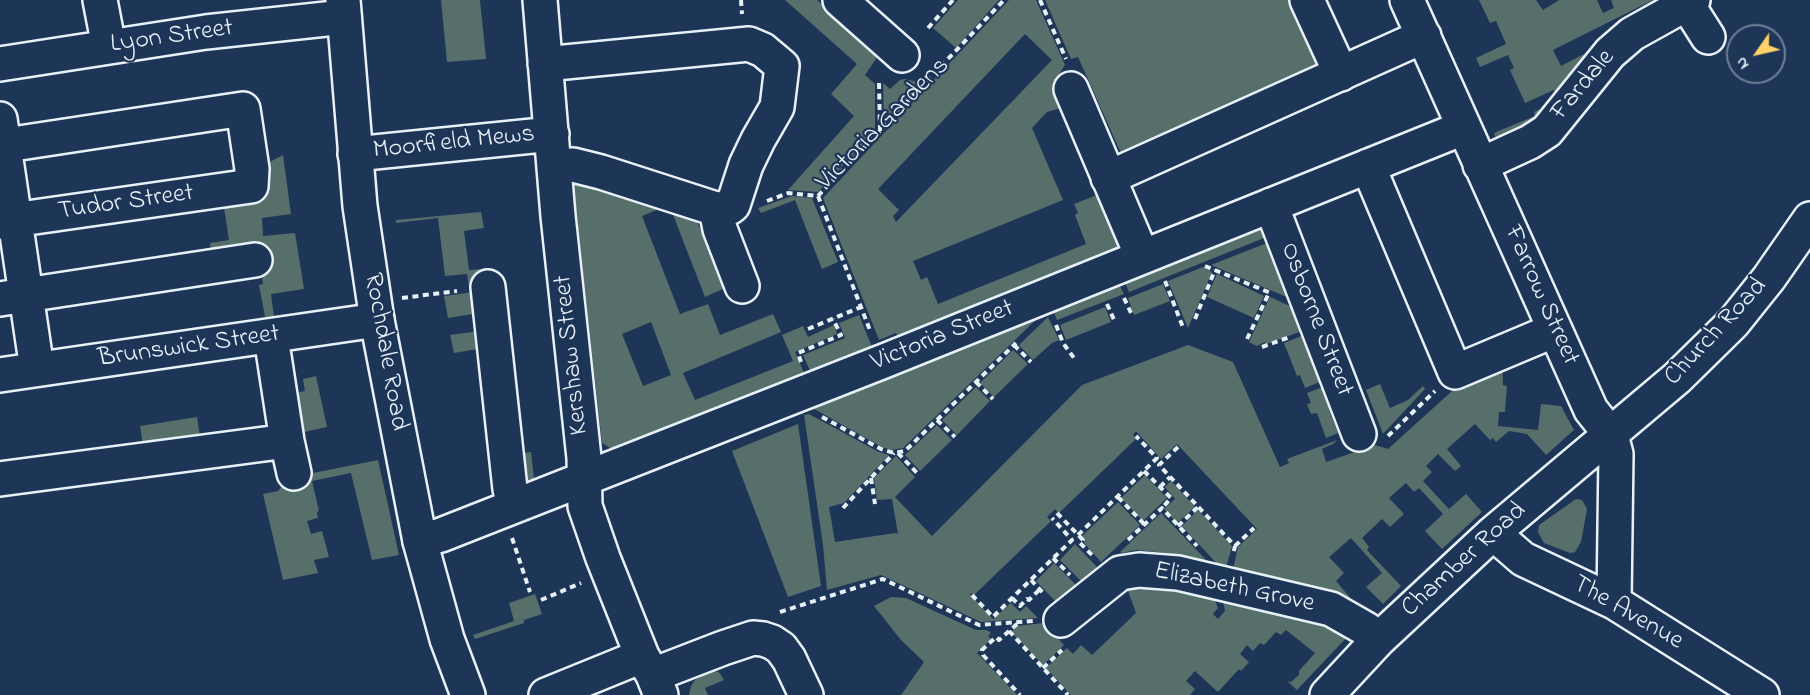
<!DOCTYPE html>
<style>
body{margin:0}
#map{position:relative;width:1810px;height:695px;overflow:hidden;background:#1d3557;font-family:"Indie Flower",sans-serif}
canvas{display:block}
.north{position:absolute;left:1726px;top:24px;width:60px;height:60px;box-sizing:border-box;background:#1d3557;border:2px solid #6e8097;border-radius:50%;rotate:236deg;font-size:16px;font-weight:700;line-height:24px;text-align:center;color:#e8f1f8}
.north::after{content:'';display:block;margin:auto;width:21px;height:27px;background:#ffd166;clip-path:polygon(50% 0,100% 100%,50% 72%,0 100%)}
</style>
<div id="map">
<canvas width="1810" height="695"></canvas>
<div class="north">N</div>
</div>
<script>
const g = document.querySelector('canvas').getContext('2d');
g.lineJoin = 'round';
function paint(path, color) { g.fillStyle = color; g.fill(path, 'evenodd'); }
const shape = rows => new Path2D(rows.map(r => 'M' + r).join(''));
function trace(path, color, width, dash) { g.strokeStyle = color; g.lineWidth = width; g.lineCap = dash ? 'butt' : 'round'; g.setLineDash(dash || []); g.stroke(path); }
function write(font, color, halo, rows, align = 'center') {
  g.font = font + ' "Indie Flower",sans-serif'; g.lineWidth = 4.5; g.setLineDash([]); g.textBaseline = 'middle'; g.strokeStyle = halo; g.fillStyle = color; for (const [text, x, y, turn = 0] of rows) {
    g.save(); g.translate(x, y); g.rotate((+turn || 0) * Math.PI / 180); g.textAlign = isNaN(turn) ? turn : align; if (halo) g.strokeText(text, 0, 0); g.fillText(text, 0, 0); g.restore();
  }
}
const green = shape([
 [441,0,480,0,486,59,447,62],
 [785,0,817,0,873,48,875,53,876,59,865,75,875,84,875,131,818,192,788,190,854,116,831,94,857,64],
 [958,0,999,0,956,48,933,28],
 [1009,0,1036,0,1065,65,1054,82,1064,107,1047,112,1032,128,1063,200,913,261,921,280,927,277,938,304,1086,244,1075,215,1078,213,1074,204,1097,195,1107,196,1122,247,899,339,896,333,879,340,823,198],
 [1025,34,1052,60,896,222,893,216,899,210,878,189],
 [1045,0,1301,0,1332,67,1124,160,1078,57,1071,59],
 [1479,0,1536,0,1543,10,1559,0,1597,0,1603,13,1614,8,1611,0,1653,0,1553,50,1561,66,1609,41,1542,124,1498,142,1494,134,1496,132,1535,116,1534,112,1559,101,1554,90,1525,103,1510,70,1514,68,1508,55,1480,67,1476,58,1506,44,1496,21,1490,23],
 [904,79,914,81,920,85,884,124,883,83,890,89,900,80],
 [283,155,291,214,262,218,263,236,295,233,304,289,271,294,274,316,265,317,259,285,263,284,258,253,212,260,210,243,229,240,224,208,259,203,256,174,264,165],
 [581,178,666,206,642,216,680,314,708,304,720,335,773,314,781,332,683,373,695,400,793,361,782,335,803,326,808,337,834,325,837,334,795,352,805,375,764,395,612,449,602,443,573,182],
 [651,322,671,375,643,386,622,334],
 [792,196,812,198,838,262,822,269,795,200,761,213,758,208],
 [670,207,694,216,725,278,723,289,705,297],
 [481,212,484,228,464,231,469,270,481,269,484,284,469,286,467,274,445,276,438,218,396,223,396,220],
 [1261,230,1265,231,1269,236,1129,292,1123,278,1249,231],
 [1272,241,1290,286,1285,289,1289,298,1211,265],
 [1203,267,1212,272,1188,328,1168,281],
 [1217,274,1264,296,1254,318,1207,297],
 [1117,280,1124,294,1057,320,1053,310],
 [1163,284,1170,301,1134,315,1128,298],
 [482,291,485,312,448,318,444,296],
 [1270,297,1292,307,1302,331,1266,344,1265,342,1257,346,1249,342],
 [1105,307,1111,322,1066,340,1060,325],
 [1046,310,903,448,892,450,882,447,807,405],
 [859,315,872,347,811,373,803,355,845,338,839,323],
 [1048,317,1059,340,1052,343,1033,360,1019,345],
 [487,330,489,347,454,353,450,335],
 [1304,335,1322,381,1305,388,1300,375,1297,376,1284,343],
 [1188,345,1233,362,1280,467,1289,463,1287,459,1337,440,1333,444,1322,449,1326,462,1375,445,1388,449,1452,391,1450,387,1464,376,1502,360,1503,385,1507,386,1505,412,1499,412,1498,426,1538,430,1541,404,1561,406,1574,430,1546,455,1527,434,1509,431,1496,442,1493,438,1490,440,1475,424,1447,449,1461,466,1455,471,1438,454,1426,466,1432,472,1423,481,1449,509,1466,494,1482,512,1442,549,1425,531,1443,514,1419,488,1414,492,1406,483,1389,498,1404,514,1390,527,1382,519,1362,538,1369,547,1367,550,1401,586,1383,604,1366,587,1382,573,1351,538,1329,557,1344,573,1336,581,1352,600,1340,593,1233,570,1238,547,1257,529,1177,444,1161,459,1136,431,1133,435,1136,439,1059,513,1055,509,1047,517,1051,521,974,595,972,593,970,594,993,619,1011,603,1020,612,1026,606,1038,618,981,622,881,575,827,590,823,545,804,415,809,414,879,452,889,455,844,503,829,507,835,542,895,533,898,534,892,499,877,500,874,478,896,456,915,477,895,497,932,536,1082,385],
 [1013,350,1028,364,994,397,980,383],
 [316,376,327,427,295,434,287,395,305,391,303,379],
 [1380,384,1390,408,1408,400,1423,386,1425,389,1383,434,1366,390],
 [976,387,990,401,957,435,942,420],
 [1323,387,1332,409,1329,410,1338,433,1326,438,1317,413,1311,414,1307,404,1311,403,1307,393],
 [197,417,201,444,144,452,140,426],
 [798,424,821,586,788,597,732,451],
 [937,425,952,440,920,471,905,455],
 [531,452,534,478,516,485,513,454],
 [378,460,399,555,372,560,351,473,312,481,319,511,317,512,318,518,307,521,311,534,322,531,329,557,314,560,318,573,283,580,263,494,278,491,288,478],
 [1145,475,1167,498,1143,521,1121,498],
 [1171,481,1195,507,1177,523,1164,509,1175,499,1165,487],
 [1576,499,1582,500,1587,509,1581,542,1575,552,1570,553,1544,543,1538,532,1539,525],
 [1118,502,1140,525,1101,562,1084,543,1086,540,1082,536],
 [1198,510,1232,546,1226,568,1220,567,1182,526],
 [1161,513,1210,564,1167,553,1136,550,1122,553,1120,552],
 [1075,544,1097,567,1082,582,1060,560],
 [1054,563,1078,587,1057,603,1036,581],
 [1142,583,1213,595,1218,608,1213,614,1218,619,1225,611,1222,597,1344,625,1349,635,1297,690,1287,681,1291,682,1299,675,1299,671,1315,653,1286,630,1281,635,1276,632,1264,645,1260,643,1253,651,1247,645,1240,654,1249,662,1241,671,1239,669,1218,692,1195,671,1186,681,1195,689,1190,695,1071,695,1046,668,1067,648,1073,654,1081,645,1092,655,1136,613,1128,591,1132,587],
 [535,594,542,614,524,620,524,623,475,639,473,635,514,621,509,603],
 [891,597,906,598,976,630,987,630,991,633,988,636,991,639,977,653,1017,695,901,695,924,662,901,640,874,606],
 [1044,623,1064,645,1043,665,1011,632,1017,626],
 [713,671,719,672,724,680,705,688,708,695,689,695,691,686,695,680]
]);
const path = shape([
 [741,0,742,14],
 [1040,0,1066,59],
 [928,28,953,0],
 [879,83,880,131],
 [818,196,871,333],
 [767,201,788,193,818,196,1004,0],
 [1205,266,1273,294],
 [1165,281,1184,330],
 [402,298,457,291],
 [1124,298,1132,315],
 [1107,304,1115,322],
 [1195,319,1215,270],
 [1056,325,1063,343,1074,358],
 [808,329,861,307],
 [1247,339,1269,293],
 [1014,345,1031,362],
 [1262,347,1290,337],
 [801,362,798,353,841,335,833,319],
 [976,382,993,399],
 [822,417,881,449,894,453,905,451,1016,343],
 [937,420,955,437],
 [1388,436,1435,391],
 [1178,447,1159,465,1235,546,1233,555],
 [898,453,917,473],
 [1144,471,1171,498,1162,508],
 [871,478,875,504],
 [1160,487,1170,477],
 [1118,497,1144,524],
 [843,508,894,453],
 [1057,513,1083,540,1080,543,1093,556],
 [1178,526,1198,507],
 [1078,535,1157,458,1136,436],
 [512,538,530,592],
 [1128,540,1162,508,1197,546],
 [1235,546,1254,528],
 [1053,558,1070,575],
 [1031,580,1045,595],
 [972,595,993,617,1012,598,1072,540,1052,518],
 [1012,598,1020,606,1027,599,1029,600,1040,589],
 [541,600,581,583],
 [780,612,883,579,979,625,1033,621],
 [1017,624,999,640,996,637,982,650,983,655,1020,695],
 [1009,631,1068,695],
 [1043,668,1062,650]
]);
const minor = shape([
 [100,0,109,47],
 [540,0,558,216,584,458,585,506,603,558,642,656,653,675,661,695],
 [840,0,902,55],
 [1307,0,1341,74],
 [1407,0,1591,410,1611,435,1616,454,1614,602],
 [1687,4,1708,37],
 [0,64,206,32,344,17],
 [545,64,749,44,763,50,782,66,777,107,758,140,746,165,733,205,729,208,716,209,601,172,573,165,555,166],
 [1071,89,1142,256],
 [0,119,37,369],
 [0,146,243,109,252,169,251,186,0,222],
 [355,154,552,134],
 [1480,165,1530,142,1547,131,1610,53,1632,34,1693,0],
 [1368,166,1455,372,1555,330],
 [1108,178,1424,36],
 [1271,205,1359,434],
 [716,209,720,229,742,286],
 [488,287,510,489,514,505],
 [0,299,255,260],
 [271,337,287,441,294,473],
 [0,375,377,320],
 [0,479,287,441],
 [1493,533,1523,559,1614,602,1762,695],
 [420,541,441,535,884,361,1463,128],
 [1061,620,1120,573,1139,570,1178,573,1331,609,1366,629,1378,640],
 [653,675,723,648,753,638,763,639,772,642,781,648,789,659,806,695],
 [546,695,642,656],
 [1327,695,1378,640,1493,533,1677,378,1733,323,1769,278,1810,219]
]);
const major = shape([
 [343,0,360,206,377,320,420,541,447,639,468,695]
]);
const streetNames = [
 ["Lyon Street",172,38,-8],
 ["Fardale",1584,86,-50],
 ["Victoria Gardens",884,125,-45],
 ["Moorfield Mews",454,144,-6],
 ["Tudor Street",126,204,-8],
 ["Farrow Street",1540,296,66],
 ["Osborne Street",1315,320,69],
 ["Church Road",1717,333,-47],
 ["Victoria Street",943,337,-22],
 ["Brunswick Street",189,348,-8],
 ["Rochdale Road",384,352,80],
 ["Kershaw Street",573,355,-96],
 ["Chamber Road",1465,561,-42],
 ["Elizabeth Grove",1234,589,12],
 ["The Avenue",1627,614,30]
];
paint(green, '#576f6b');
trace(minor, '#e8f1f8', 38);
trace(major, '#e8f1f8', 38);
trace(path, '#e8f1f8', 4, [6, 4.5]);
trace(minor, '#1d3557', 33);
trace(major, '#1d3557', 33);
write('26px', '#e8f1f8', '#1d3557', streetNames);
</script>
